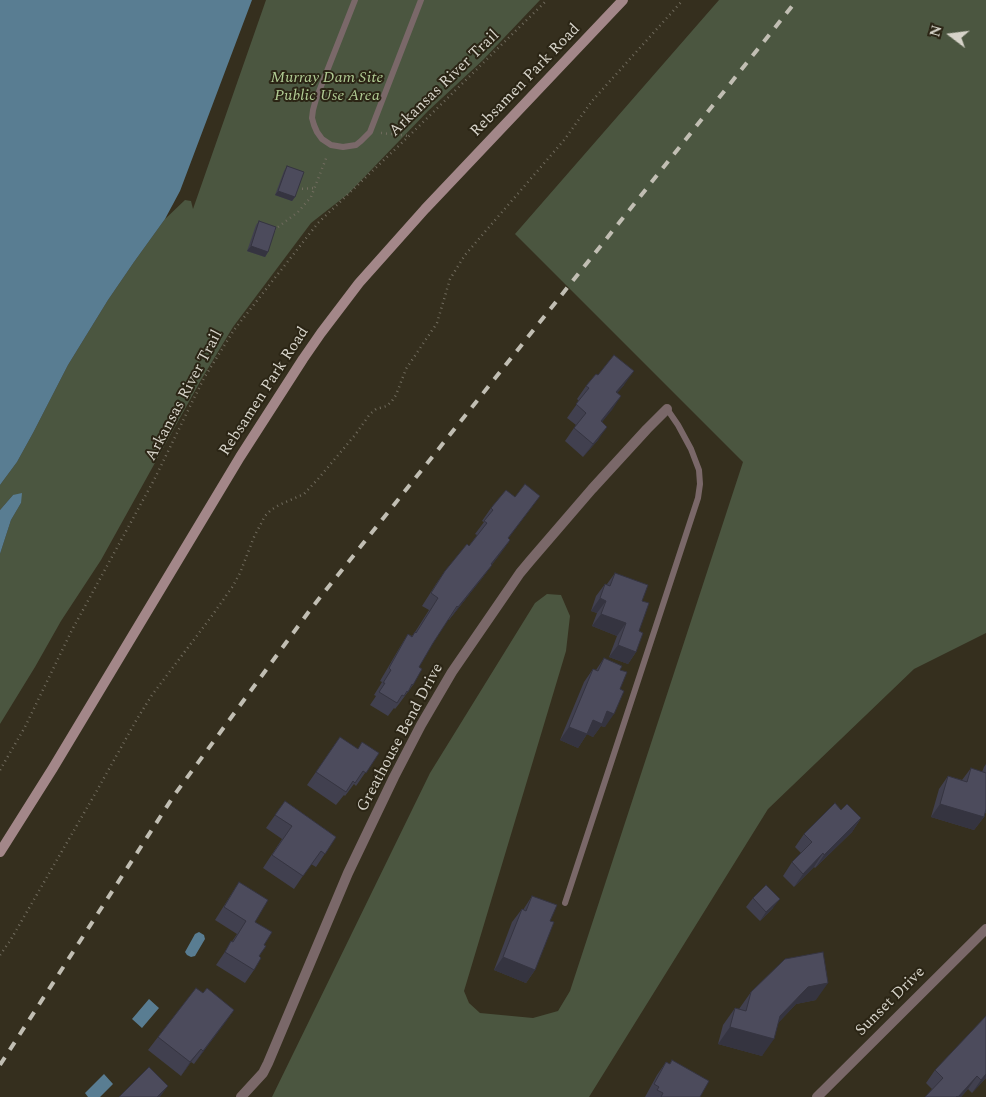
<!DOCTYPE html>
<style>
body{margin:0}
#map{position:relative;width:986px;height:1097px;overflow:hidden;background:#352f1e;font-family:Spectral,serif}
canvas{display:block}
.north{position:absolute;left:926px;top:10px;width:50px;height:50px;-webkit-text-stroke:4px #2b2515;paint-order:stroke;rotate:285deg;font-size:14px;font-weight:700;line-height:20px;text-align:center;color:#d6d3c9}
.north::after{content:'';display:block;margin:auto;width:18px;height:22px;background:#d6d3c9;clip-path:polygon(50% 0,100% 100%,50% 72%,0 100%)}
</style>
<div id="map">
<canvas width="986" height="1097"></canvas>
<div class="north">N</div>
</div>
<script>
const g = document.querySelector('canvas').getContext('2d');
g.lineJoin = 'round';
function paint(path, color) { g.fillStyle = color; g.fill(path, 'evenodd'); }
const shape = rows => new Path2D(rows.map(r => 'M' + r).join(''));
function trace(path, color, width, dash) { g.strokeStyle = color; g.lineWidth = width; g.lineCap = dash ? 'butt' : 'round'; g.setLineDash(dash || []); g.stroke(path); }
function write(font, color, halo, rows, align = 'center') {
  g.font = font + ' Spectral,serif'; g.lineWidth = 4; g.setLineDash([]); g.textBaseline = 'middle'; g.strokeStyle = halo; g.fillStyle = color; for (const [text, x, y, turn = 0] of rows) {
    g.save(); g.translate(x, y); g.rotate((+turn || 0) * Math.PI / 180); g.textAlign = isNaN(turn) ? turn : align; if (halo) g.strokeText(text, 0, 0); g.fillText(text, 0, 0); g.restore();
  }
}
const green = shape([
 [266,0,540,0,483,60,428,111,348,194,311,223,233,327,201,380,101,560,61,621,35,667,0,724,0,554,11,520,21,503,13,495,0,510,0,485,17,462,33,433,68,365,108,300,134,262,165,219,185,200,191,201,193,209],
 [719,0,986,0,986,633,914,669,768,809,589,1097,272,1097,430,773,535,603,547,594,561,595,570,616,566,651,464,991,469,1003,480,1013,533,1018,558,1011,570,991,743,462,515,234]
]);
const water = shape([
 [0,0,252,0,180,191,165,219,134,262,108,300,68,365,33,433,17,462,0,485],
 [22,493,21,503,11,520,0,554,0,510,13,495],
 [199,932,204,935,205,939,195,956,191,957,187,955,185,952,195,934],
 [149,999,159,1008,142,1028,132,1019],
 [104,1074,113,1084,100,1097,88,1097,85,1093]
]);
const path = shape([
 [381,133,409,136],
 [297,189,315,188],
 [274,230,298,212,311,197,327,156],
 [0,770,25,727,72,630,154,480,204,378,234,330,318,223,409,136,547,0],
 [0,955,10,941,95,794,137,719,152,695,211,617,233,586,240,573,254,537,265,516,271,510,279,505,304,494,318,479,355,435,370,414,376,409,387,406,392,401,396,395,406,369,437,323,450,279,465,255,565,139,592,101,683,0]
]);
const lane = shape([
 [355,0,316,99,313,110,312,118,314,125,317,132,322,139,331,145,343,147,356,145,361,141,370,132,421,0],
 [565,903,698,498,700,484,699,470,691,449,678,425,667,409]
]);
const street = shape([
 [241,1097,263,1073,268,1063,348,873,394,777,421,725,452,672,520,573,530,561,592,489,647,429,667,409],
 [817,1097,986,929]
]);
const secondary = shape([
 [0,852,53,768,240,457,303,359,321,333,359,283,425,209,623,0]
]);
const rail = shape([
 [0,1065,175,794,310,610,797,0]
]);
const wall = shape([
 [287,166,295,197,292,201,275,195,284,171],
 [259,221,268,252,265,257,247,251,256,225],
 [598,375,624,385,617,393,621,396,602,422,598,440,583,457,565,441,576,425,567,418,579,401,577,399,586,386],
 [515,497,531,508,508,538,510,540,483,577,449,620,448,619,433,643,419,667,413,685,399,704,395,709,394,708,388,716,370,705,376,696,374,695,382,682,380,681,400,647,408,634,412,636,415,632,429,610,422,606,436,584,445,571,469,546,477,535,475,534,484,522,482,521,491,508],
 [615,573,642,601,636,652,628,664,609,657,617,636,592,626,597,613,591,611,596,596,605,584,607,584],
 [604,658,620,670,605,727,601,726,593,737,587,734,578,748,560,740,584,682,593,669,596,670],
 [340,737,357,749,379,753,356,786,354,784,345,796,344,795,336,805,307,785],
 [986,764,986,813,985,813,984,817,974,830,931,817,939,789,948,776,962,780,971,768,982,772,984,767],
 [285,801,336,837,316,867,311,864,294,889,263,868,282,839,266,828],
 [841,810,861,818,852,832,815,868,814,867,794,887,783,876,792,862,801,853,795,847,804,834],
 [239,882,264,945,254,970,245,983,216,965,237,934,215,920],
 [532,896,550,921,535,970,526,983,494,970,512,922,522,909,523,910],
 [753,898,773,908,760,921,746,907],
 [751,992,816,1000,796,1004,778,1023,762,1056,718,1044,723,1025,735,1008,739,1009],
 [203,993,234,1010,194,1064,191,1062,181,1076,148,1050,158,1037],
 [672,1060,700,1097,645,1097,657,1075,666,1062,670,1064],
 [935,1070,986,1078,972,1093,968,1089,961,1097,925,1097,932,1089,926,1083]
]);
const shadedWall = shape([
 [278,191,295,197,292,201,275,195],
 [251,246,268,252,265,257,247,251],
 [634,371,624,385,607,405,616,392],
 [621,396,612,410,592,434,601,421],
 [607,427,598,440,583,457,593,444],
 [540,496,531,508,499,551,508,538],
 [510,540,501,553,482,577,491,564],
 [492,565,483,577,449,620,458,607],
 [600,598,606,601,597,613,591,611],
 [601,614,626,623,617,636,592,626],
 [618,645,636,652,628,664,609,657],
 [607,711,614,714,605,727,601,726,593,737,584,733,593,720],
 [569,727,587,734,578,748,560,740],
 [940,804,984,817,974,830,931,817],
 [861,818,852,832,815,868,824,855],
 [823,853,814,867,794,887,803,874],
 [780,899,773,908,760,921,766,912],
 [503,957,535,970,526,983,494,970],
 [828,983,816,1000,796,1004,768,1034,780,1016,808,987],
 [234,1010,225,1023,194,1064,203,1051],
 [730,1027,774,1039,762,1056,718,1044],
 [201,1049,191,1062,181,1076,190,1062],
 [986,1074,986,1078,972,1093,981,1080],
 [977,1076,968,1089,961,1097,958,1097],
 [168,1086,160,1097,157,1097]
]);
const building = shape([
 [287,166,304,172,295,197,278,191,287,166],
 [259,221,276,227,268,252,251,246,259,221],
 [614,355,634,371,616,392,621,396,601,421,607,427,593,444,574,428,586,413,576,404,589,388,586,386,596,374,598,375,614,355],
 [525,484,540,496,508,538,510,540,491,564,492,565,458,607,457,606,433,643,419,667,422,669,413,685,412,684,408,692,407,691,404,696,402,695,397,703,379,692,385,683,383,683,391,670,389,668,408,634,412,637,415,632,416,633,438,598,431,593,445,571,467,544,469,546,487,523,484,521,493,510,491,508,506,490,515,497,525,484],
 [615,573,648,585,642,601,649,603,639,631,643,633,636,652,618,645,626,623,601,614,606,601,600,598,605,584,610,586,615,573],
 [604,658,622,666,620,670,627,672,620,689,624,691,614,714,607,711,602,724,593,720,587,734,569,727,593,669,598,671,604,658],
 [340,737,358,749,362,742,379,753,366,773,363,771,355,783,353,781,346,792,316,772,340,737],
 [971,768,986,773,986,809,984,817,940,804,948,776,967,782,971,768],
 [285,801,336,837,325,854,321,851,303,876,272,855,292,826,275,815,285,801],
 [835,803,841,810,847,804,861,818,824,855,823,853,803,874,792,862,812,842,804,834,835,803],
 [239,882,268,900,255,922,272,932,264,945,266,946,259,956,261,958,254,970,225,952,231,941,233,942,246,921,224,907,239,882],
 [766,885,780,899,766,912,753,898,766,885],
 [532,896,557,905,550,921,554,922,535,970,503,957,522,909,526,911,532,896],
 [823,952,828,983,808,987,780,1016,774,1039,730,1027,735,1008,746,1011,751,992,785,959,823,952],
 [196,988,203,993,207,988,234,1010,203,1051,201,1049,190,1062,158,1037,196,988],
 [986,1016,986,1074,981,1080,977,1076,958,1097,957,1096,956,1097,925,1097,943,1078,935,1070,986,1016],
 [672,1060,709,1081,700,1097,661,1097,663,1093,657,1090,659,1087,654,1084,666,1062,670,1064,672,1060],
 [149,1067,168,1086,157,1097,119,1097,149,1067]
]);
const parkNames = [
 ["Murray Dam Site",327,79],
 ["Public Use Area",327,97]
];
const streetNames = [
 ["Rebsamen Park Road",526,81,-46],
 ["Arkansas River Trail",445,84,-44],
 ["Rebsamen Park Road",265,392,-57],
 ["Arkansas River Trail",185,396,-62],
 ["Greathouse Bend Drive",401,738,-62],
 ["Sunset Drive",891,1002,-45]
];
paint(green, '#4b5640');
paint(water, '#597d92');
trace(path, '#716c5e', 2.5, [1, 4]);
trace(lane, '#7a6869', 6);
trace(street, '#7a6869', 10);
trace(secondary, '#a38789', 10);
trace(rail, '#c1beb3', 4, [9, 9]);
paint(wall, '#41404f');
paint(shadedWall, '#353440');
paint(building, '#4c4b5c');
trace(building, '#353440', 1);
write('italic 16px', '#b1cc94', '#2b2515', parkNames);
write('16px', '#d6d3c9', '#2b2515', streetNames);
</script>
